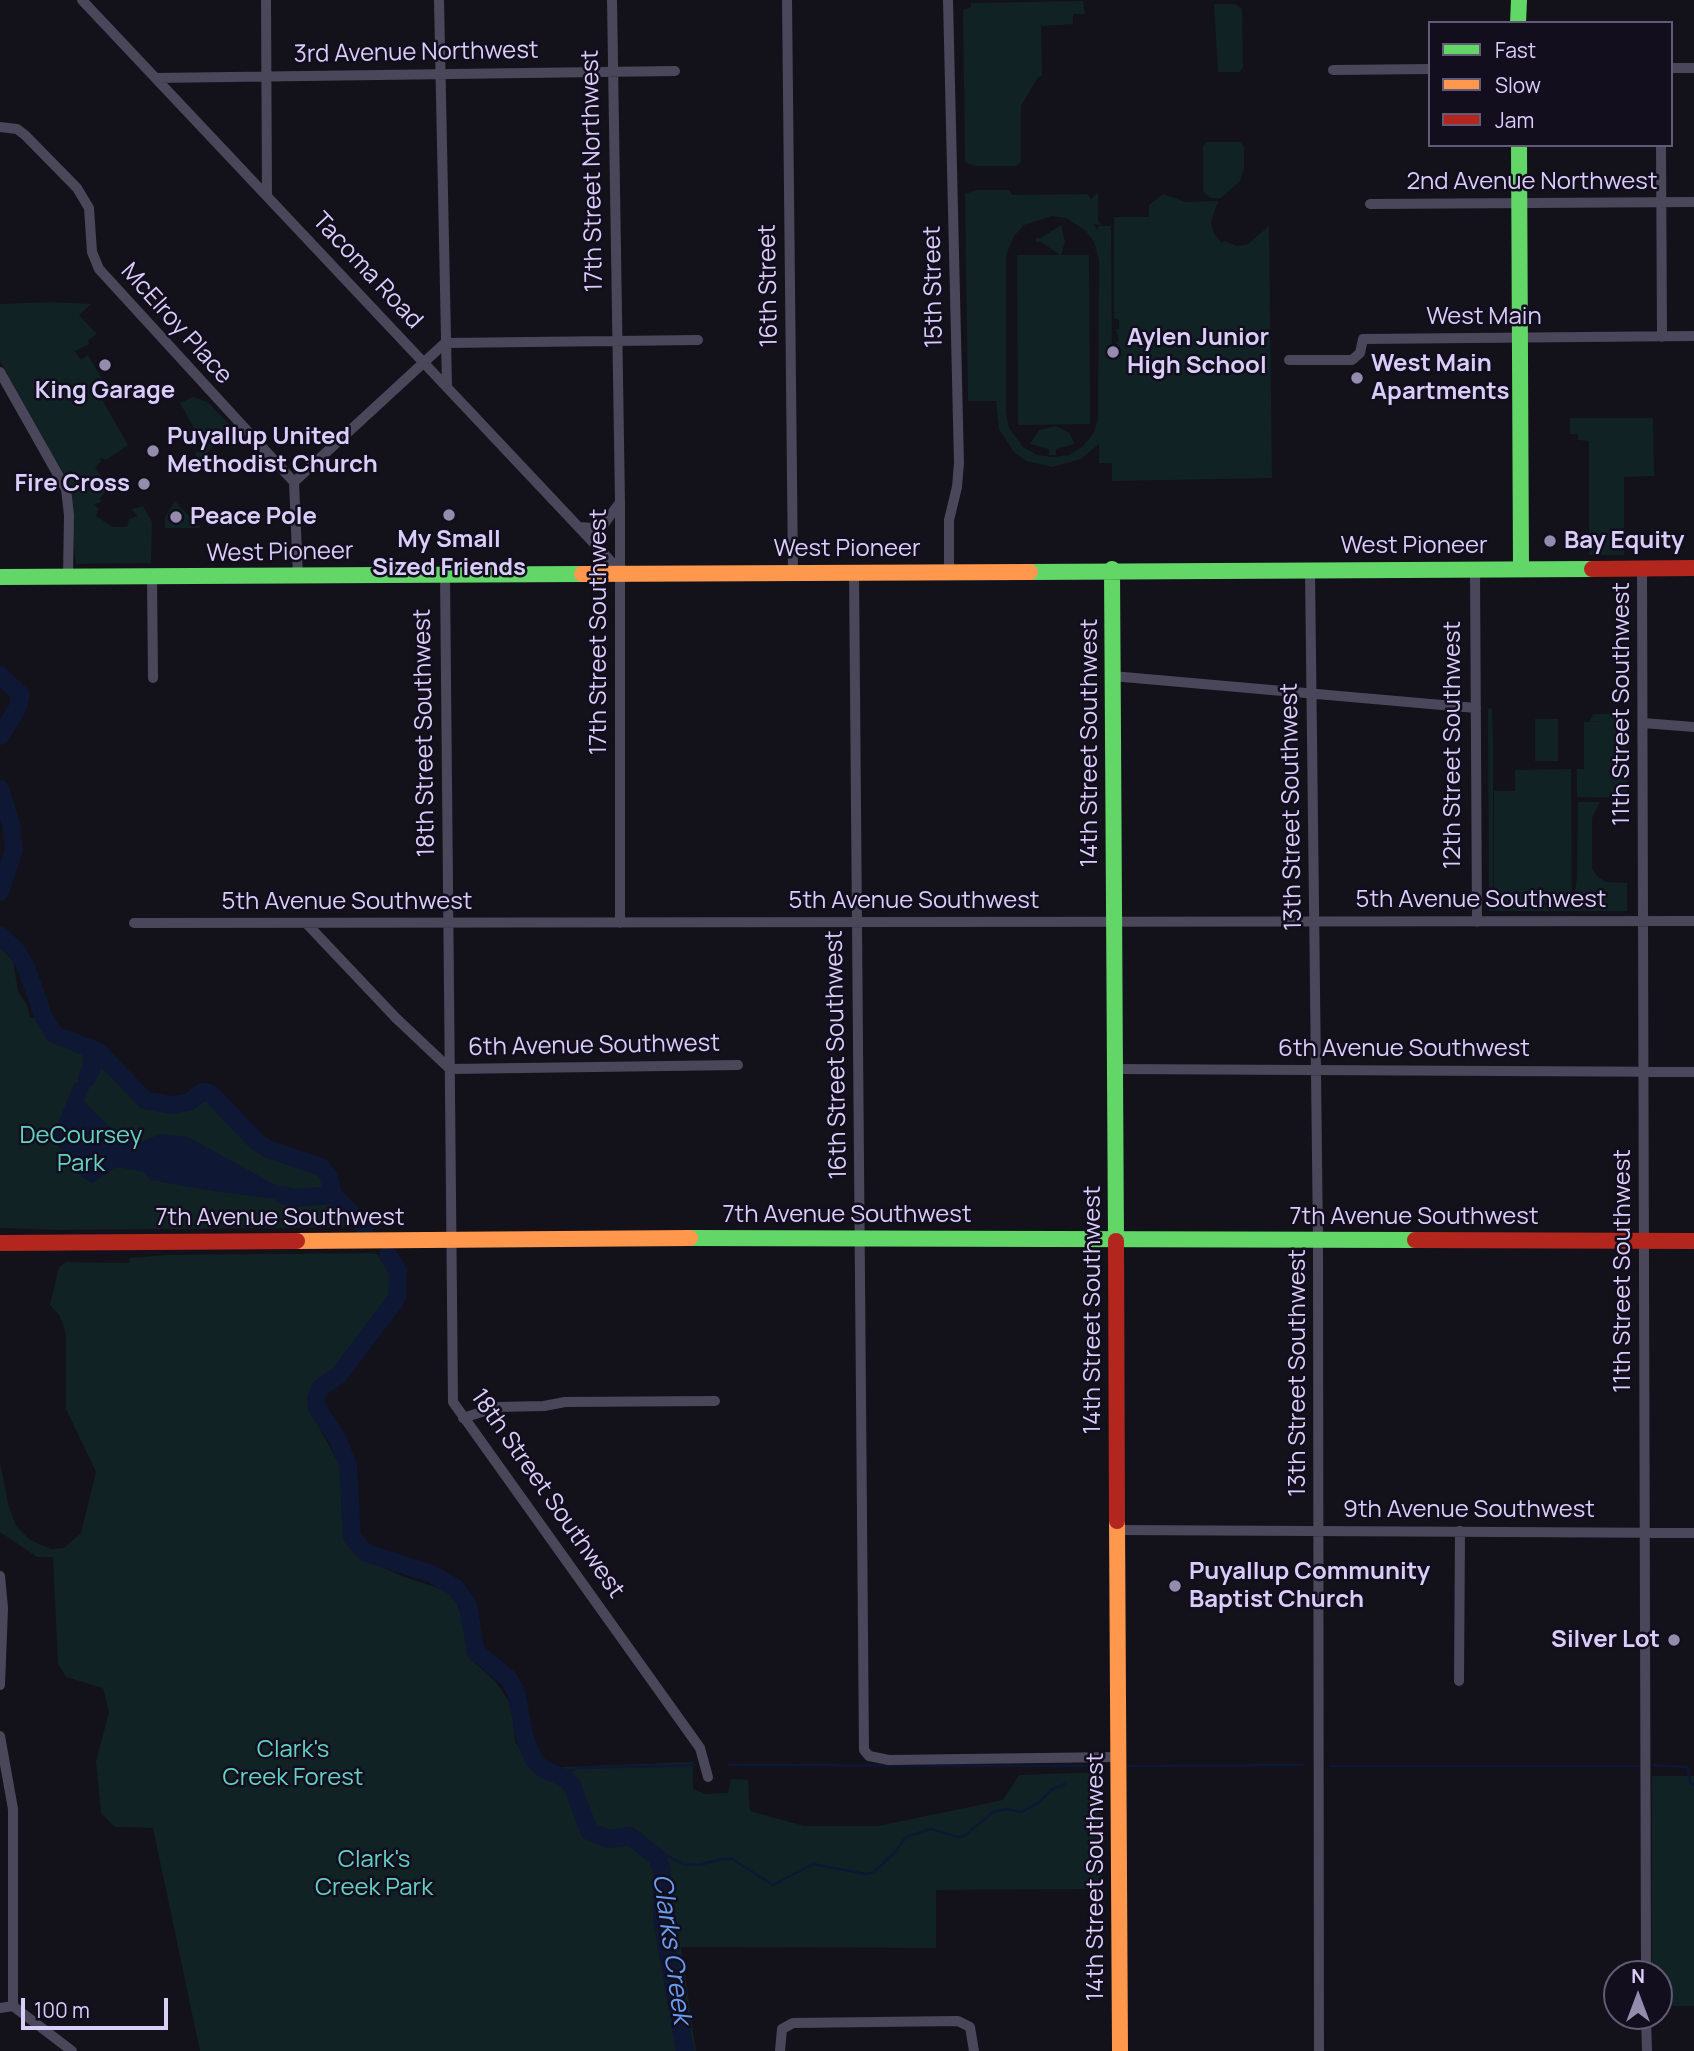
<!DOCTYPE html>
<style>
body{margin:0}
#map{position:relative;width:1694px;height:2051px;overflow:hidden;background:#13121a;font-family:Manrope,sans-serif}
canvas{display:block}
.legend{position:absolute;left:1428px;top:21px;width:245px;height:126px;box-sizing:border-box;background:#120e1d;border:2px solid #625b75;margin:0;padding:9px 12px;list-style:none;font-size:21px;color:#d9cefa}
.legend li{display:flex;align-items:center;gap:14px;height:35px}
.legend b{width:35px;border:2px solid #625b75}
.north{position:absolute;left:1603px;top:1960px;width:70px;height:70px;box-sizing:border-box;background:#120e1d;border:2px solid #625b75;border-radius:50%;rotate:0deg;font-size:19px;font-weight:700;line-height:28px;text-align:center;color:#d9cefa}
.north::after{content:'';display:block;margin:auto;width:24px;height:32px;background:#948cac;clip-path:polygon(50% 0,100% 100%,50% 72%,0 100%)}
.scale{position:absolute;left:21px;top:1998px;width:147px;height:32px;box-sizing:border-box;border:4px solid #d9cefa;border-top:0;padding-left:9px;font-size:21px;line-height:24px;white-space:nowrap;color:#d9cefa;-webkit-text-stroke:5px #120e1d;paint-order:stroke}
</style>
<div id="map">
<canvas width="1694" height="2051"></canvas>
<ul class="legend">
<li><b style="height:9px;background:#63d668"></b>Fast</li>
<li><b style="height:9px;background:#ff974d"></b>Slow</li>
<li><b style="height:9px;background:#b3261e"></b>Jam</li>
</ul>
<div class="north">N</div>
<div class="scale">100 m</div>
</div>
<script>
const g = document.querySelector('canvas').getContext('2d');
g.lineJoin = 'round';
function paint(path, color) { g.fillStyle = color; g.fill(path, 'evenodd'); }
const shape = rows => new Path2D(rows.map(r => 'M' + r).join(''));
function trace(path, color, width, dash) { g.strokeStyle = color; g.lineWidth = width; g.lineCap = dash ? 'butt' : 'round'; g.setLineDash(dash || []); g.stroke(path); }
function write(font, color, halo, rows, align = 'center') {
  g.font = font + ' Manrope,sans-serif'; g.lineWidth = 5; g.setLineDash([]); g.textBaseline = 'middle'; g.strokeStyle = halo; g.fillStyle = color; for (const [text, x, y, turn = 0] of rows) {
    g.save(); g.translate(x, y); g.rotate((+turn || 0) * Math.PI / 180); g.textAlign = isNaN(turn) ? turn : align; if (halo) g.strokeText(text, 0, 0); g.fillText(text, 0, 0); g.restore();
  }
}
const green = shape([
 [1083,1,1085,14,1073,14,1073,24,1041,26,1042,76,1038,77,1021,106,1021,162,1016,166,975,166,965,162,963,10,971,7,971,3],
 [1214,4,1235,4,1242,9,1243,68,1239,72,1218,72],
 [1207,142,1240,142,1244,146,1244,168,1240,181,1221,198,1210,198,1203,191,1203,146],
 [977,190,1009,190,1013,195,1088,194,1091,199,1098,192,1098,221,1102,225,1093,224,1098,230,1098,226,1111,226,1112,356,1119,354,1116,342,1119,341,1116,329,1119,329,1119,320,1114,318,1114,217,1149,217,1149,205,1163,194,1186,202,1218,201,1211,222,1214,234,1222,243,1225,241,1236,246,1248,244,1269,226,1272,478,1112,481,1112,463,1099,463,1099,444,1081,459,1053,467,1026,461,1014,452,999,429,996,401,968,401,965,194],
 [1052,216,1066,218,1085,230,1094,242,1099,259,1098,420,1093,434,1083,446,1069,455,1053,457,1037,455,1023,447,1009,428,1006,412,1006,255,1014,236,1024,225],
 [1061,225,1065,242,1061,255,1089,255,1090,424,1018,425,1017,255,1060,255,1041,242,1036,242,1036,238,1041,238],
 [50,302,91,304,79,315,97,334,88,340,89,344,75,351,81,360,88,355,104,382,95,387,128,445,106,460,100,458,101,462,95,467,109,488,100,498,101,502,94,504,99,509,96,516,113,527,127,527,129,519,138,516,131,509,143,506,152,522,151,563,76,564,65,478,0,361,0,304],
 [193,397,207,402,229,424,227,432,199,461,195,454,203,446,195,432,181,440,179,436,194,428,180,403],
 [1570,418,1653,418,1654,476,1624,477,1624,555,1589,555,1589,441,1578,440,1578,434,1570,434],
 [1056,426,1069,433,1075,444,1056,449,1056,455,1049,455,1049,449,1030,444,1039,430],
 [175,501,183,510,201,528,165,528,165,517],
 [1488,708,1492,709,1493,744,1493,902,1502,906,1570,904,1574,900,1577,877,1578,802,1600,802,1592,818,1592,868,1597,876,1606,882,1627,883,1627,911,1489,911],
 [1593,714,1620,714,1621,717,1626,717,1627,798,1577,797,1577,769,1584,769,1584,722,1604,721,1590,721],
 [1535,719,1558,719,1558,761,1535,761],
 [1571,769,1572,898,1567,903,1499,903,1494,898,1494,791,1515,791,1515,770],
 [0,947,13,961,18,991,27,1005,30,1018,44,1018,54,1034,62,1038,99,1052,145,1100,172,1105,189,1102,202,1092,210,1093,257,1142,268,1149,321,1167,329,1177,333,1195,365,1227,59,1230,0,1228],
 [376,1253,393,1275,393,1296,338,1371,317,1384,309,1398,315,1420,342,1469,346,1532,350,1546,361,1557,404,1577,451,1592,462,1616,468,1657,495,1681,507,1698,512,1708,515,1742,536,1768,693,1762,693,1789,705,1794,728,1793,731,1779,748,1780,750,1811,804,1826,878,1826,1003,1800,1019,1775,1101,1772,1102,1889,936,1890,936,1948,681,1947,696,2051,200,2051,153,1828,115,1827,101,1813,96,1761,109,1712,103,1688,66,1677,58,1664,53,1557,37,1557,0,1532,0,1462,8,1504,16,1526,30,1540,51,1549,64,1548,81,1533,96,1472,66,1409,66,1335,60,1316,50,1305,59,1267,66,1262,129,1263,130,1258,167,1255],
 [1652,1776,1694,1776,1694,2006,1659,2006,1659,1974,1652,1974]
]);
const water = shape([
 [87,1078,89,1088,84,1101,120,1137,140,1142,161,1134,188,1137,279,1187,283,1195,274,1199,213,1191,150,1180,144,1172,116,1167,92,1183,81,1176,55,1141,55,1130,74,1084]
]);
const stream = shape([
 [728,1765,1098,1766],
 [1654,1765,1688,1767,1690,1782,1694,1785],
 [1129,1766,1303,1765],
 [1331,1766,1639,1766],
 [558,1776,577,1768,695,1765],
 [641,1842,683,1864,699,1865,721,1859,732,1859,773,1885,813,1864,866,1874,874,1872,895,1852,906,1837,931,1829,958,1837,964,1836,993,1812,1006,1809,1021,1812,1038,1803,1051,1790,1065,1784]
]);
const river = shape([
 [0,675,21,695,17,709,0,736],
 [0,789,11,824,14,850,0,892],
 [0,935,16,950,26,967,44,1018,54,1034,99,1052,145,1100,172,1105,189,1102,202,1092,210,1093,257,1142,268,1149,321,1167,329,1177,333,1195,365,1227],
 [87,1078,92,1067,91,1048],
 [283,1195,295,1198,333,1195],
 [388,1255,398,1271,397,1298,339,1375,320,1388,316,1398,317,1408,338,1440,348,1465,352,1537,366,1553,432,1574,456,1588,468,1605,476,1652,508,1678,516,1692,525,1739,534,1760,543,1769,563,1777,572,1785,589,1831,608,1839,630,1836,657,1857,662,1870,662,1919,685,2051]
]);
const street = shape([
 [82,0,620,571],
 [266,0,267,196],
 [439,0,447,386],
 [612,0,620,502,620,923],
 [787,0,793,571],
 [948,0,959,463,957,487,949,520,949,571],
 [1671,68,1694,68],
 [1333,70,1430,69],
 [156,78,675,71],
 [0,127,17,129,25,135,77,188,89,208,92,252,99,269,294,482],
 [1661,145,1662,337],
 [1370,204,1694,202],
 [1289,360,1352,360,1360,353,1363,339,1694,336],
 [0,372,66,489,69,515,68,576],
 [294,482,445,343,698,340],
 [294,482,298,576],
 [580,527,594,528,604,524,618,505],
 [1642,568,1646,1974],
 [1475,569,1477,922],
 [1310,570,1318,1240,1319,2051],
 [854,571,864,1750,869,1756,889,1760,1117,1757],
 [445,575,453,1402,700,1748,708,1777],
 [152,577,153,678],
 [1112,676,1476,708],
 [1643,723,1694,727],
 [134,923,1694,921],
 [306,923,396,1018,450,1069,738,1065],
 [1115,1069,1694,1072],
 [463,1418,497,1407,544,1406,565,1402,715,1401],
 [1117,1530,1694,1533],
 [0,1576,3,1608,0,1685],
 [1459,1681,1460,1531],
 [0,1736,13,1809,13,2006],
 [0,2008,13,2006,72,2051],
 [1646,2016,1647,2051],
 [780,2051,782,2029,793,2023,958,2021,970,2027,974,2051]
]);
const fast = shape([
 [1518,23,1519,0],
 [1519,145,1521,569],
 [1112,569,1116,1241],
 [1030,572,1592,569],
 [0,577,582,574],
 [690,1238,1415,1240]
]);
const slow = shape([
 [582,574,1030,572],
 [297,1241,690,1238],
 [1117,1521,1120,2051]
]);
const jam = shape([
 [1592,569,1694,568],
 [1415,1240,1694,1241],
 [1116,1241,1117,1521],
 [0,1243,297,1241]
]);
const markers = [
 [1113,352,7,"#948cac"],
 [105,365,7,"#948cac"],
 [1357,378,7,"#948cac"],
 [153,451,7,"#948cac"],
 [144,484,7,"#948cac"],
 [449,515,7,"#948cac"],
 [176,517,7,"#948cac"],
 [1550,541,7,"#948cac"],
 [1175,1586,7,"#948cac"],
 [1674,1640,7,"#948cac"]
];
const streetNames = [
 ["3rd Avenue Northwest",416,53,-1],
 ["17th Street Northwest",593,171,-91],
 ["2nd Avenue Northwest",1532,182],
 ["Tacoma Road",367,271,47],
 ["16th Street",769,286,-91],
 ["15th Street",934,287,-91],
 ["West Main",1484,317],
 ["McElroy Place",176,324,48],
 ["West Pioneer",1414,546],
 ["West Pioneer",847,549],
 ["West Pioneer",280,553,-1],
 ["17th Street Southwest",599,632,-90],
 ["11th Street Southwest",1622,704,-90],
 ["18th Street Southwest",425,733,-91],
 ["14th Street Southwest",1090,743,-90],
 ["12th Street Southwest",1453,745,-90],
 ["13th Street Southwest",1292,807,-91],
 ["5th Avenue Southwest",1481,900],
 ["5th Avenue Southwest",914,901],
 ["5th Avenue Southwest",347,902],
 ["6th Avenue Southwest",594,1046,-1],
 ["6th Avenue Southwest",1404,1049],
 ["16th Street Southwest",837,1055,-91],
 ["7th Avenue Southwest",847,1215],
 ["7th Avenue Southwest",1414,1217],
 ["7th Avenue Southwest",280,1218],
 ["11th Street Southwest",1623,1271,-90],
 ["14th Street Southwest",1093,1310,-90],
 ["13th Street Southwest",1298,1373,-90],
 ["18th Street Southwest",547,1494,55],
 ["9th Avenue Southwest",1469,1510],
 ["14th Street Southwest",1096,1877,-90]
];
const poiNames = [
 ["Aylen Junior",1127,338],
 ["High School",1127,366],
 ["West Main",1371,364],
 ["Apartments",1371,392],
 ["King Garage",105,391,"center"],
 ["Puyallup United",167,437],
 ["Methodist Church",167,465],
 ["Fire Cross",130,484,"right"],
 ["Peace Pole",190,517],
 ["My Small",449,540,"center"],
 ["Sized Friends",449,568,"center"],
 ["Bay Equity",1564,541],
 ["Puyallup Community",1189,1572],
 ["Baptist Church",1189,1600],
 ["Silver Lot",1660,1640,"right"]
];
const parkNames = [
 ["DeCoursey",81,1136],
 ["Park",81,1164],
 ["Clark's",293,1750],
 ["Creek Forest",293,1778],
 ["Clark's",374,1860],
 ["Creek Park",374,1888]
];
const waterNames = [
 ["Clarks Creek",671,1949,82]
];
paint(green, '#112224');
paint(water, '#0e1734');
trace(stream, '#0e1734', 2.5);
trace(river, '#0e1734', 18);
trace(street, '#4a475a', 10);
trace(fast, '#63d668', 16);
trace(slow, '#ff974d', 16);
trace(jam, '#b3261e', 16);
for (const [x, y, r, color] of markers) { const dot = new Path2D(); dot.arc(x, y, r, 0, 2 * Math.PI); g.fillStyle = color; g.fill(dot); trace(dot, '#120e1d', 2.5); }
write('24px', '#d9cefa', '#120e1d', streetNames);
write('bold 24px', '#d9cefa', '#120e1d', poiNames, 'left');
write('24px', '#62d2c5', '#120e1d', parkNames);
write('italic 26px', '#669ef0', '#120e1d', waterNames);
</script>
